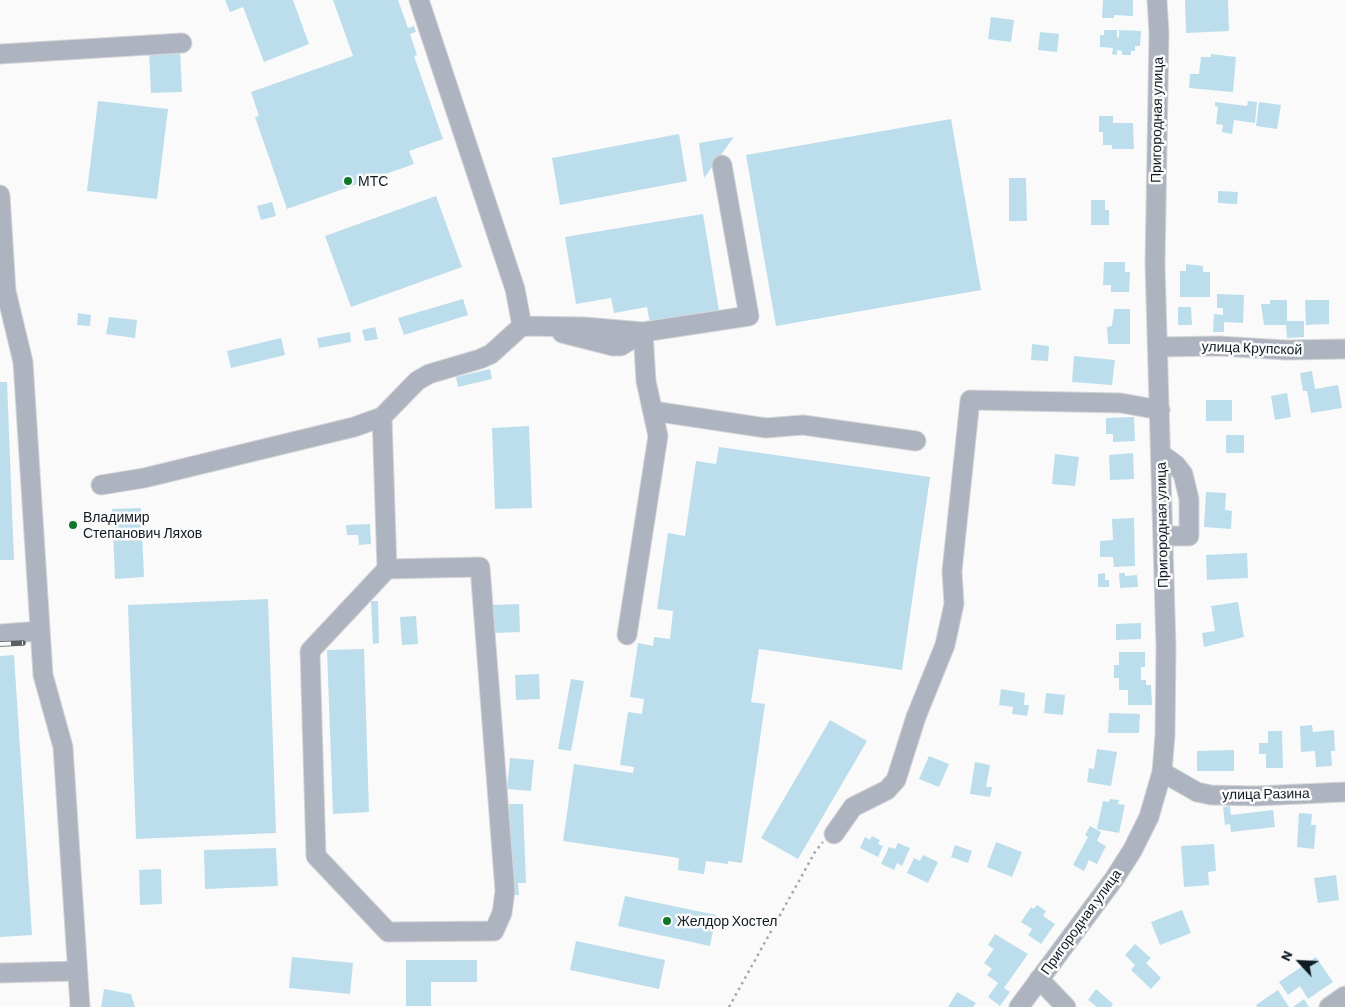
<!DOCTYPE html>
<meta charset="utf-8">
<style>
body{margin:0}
#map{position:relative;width:1345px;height:1007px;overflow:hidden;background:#fafafa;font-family:Barlow,sans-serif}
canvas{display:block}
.north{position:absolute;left:1275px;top:937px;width:50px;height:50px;-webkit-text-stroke:4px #fafafa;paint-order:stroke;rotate:295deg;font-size:14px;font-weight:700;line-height:20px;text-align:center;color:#111b23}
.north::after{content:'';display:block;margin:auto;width:18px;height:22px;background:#111b23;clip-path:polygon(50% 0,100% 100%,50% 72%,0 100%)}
</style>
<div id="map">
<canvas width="1345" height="1007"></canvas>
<div class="north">N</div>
</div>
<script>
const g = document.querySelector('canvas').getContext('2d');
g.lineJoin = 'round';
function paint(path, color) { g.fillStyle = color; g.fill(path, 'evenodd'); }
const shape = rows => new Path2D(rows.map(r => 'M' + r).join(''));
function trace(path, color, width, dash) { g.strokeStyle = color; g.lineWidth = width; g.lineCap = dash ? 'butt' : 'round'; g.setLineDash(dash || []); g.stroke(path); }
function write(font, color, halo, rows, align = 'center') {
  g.font = font + ' Barlow,sans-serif'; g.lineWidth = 5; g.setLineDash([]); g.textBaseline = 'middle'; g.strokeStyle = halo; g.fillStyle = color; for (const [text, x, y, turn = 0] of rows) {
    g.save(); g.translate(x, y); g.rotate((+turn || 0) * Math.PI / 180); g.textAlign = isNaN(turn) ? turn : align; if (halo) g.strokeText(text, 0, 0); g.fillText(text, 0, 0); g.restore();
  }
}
const building = shape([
 [225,0,293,0,309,44,264,62,243,7,230,12],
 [333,0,398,0,408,28,414,26,416,32,410,34,417,55,414,56,443,139,409,151,414,164,287,209,255,117,259,116,251,92,353,56],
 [1103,0,1133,0,1133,16,1114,15,1114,18,1102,18],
 [1185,0,1228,0,1229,31,1186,33],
 [991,17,1014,20,1011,42,988,39],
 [1104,30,1117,30,1117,37,1119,38,1119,30,1141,31,1140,46,1135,46,1135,51,1131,51,1131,55,1122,55,1122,51,1117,50,1117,55,1112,54,1113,48,1100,47,1100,35,1104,35],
 [1040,32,1059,34,1057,52,1038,50],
 [180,50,182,92,151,93,149,52],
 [1211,54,1236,57,1233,92,1189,88,1190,74,1199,74,1201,57,1211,57],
 [98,101,168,109,157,199,87,191],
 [1248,101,1257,102,1255,123,1234,120,1232,134,1222,132,1223,125,1216,124,1218,107,1215,106,1215,102,1247,106],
 [1259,102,1281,105,1277,129,1256,126],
 [1099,116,1113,116,1113,123,1133,123,1134,149,1112,149,1112,145,1103,145,1103,132,1099,132],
 [951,119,981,290,776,326,746,155],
 [679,134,687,181,560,205,552,158],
 [734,137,704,178,699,143],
 [1009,178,1026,178,1027,221,1009,221],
 [1218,191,1238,192,1237,204,1218,203],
 [436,196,462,267,351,307,325,236],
 [1091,200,1105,200,1105,210,1109,210,1109,225,1091,225],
 [272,202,276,216,261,220,257,206],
 [703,214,720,317,651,329,647,307,614,313,611,298,576,304,565,237],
 [1104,262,1125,262,1125,272,1130,272,1129,292,1111,292,1111,285,1103,285],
 [1186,264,1203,266,1203,272,1210,272,1210,297,1180,297,1180,271,1186,271],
 [1217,294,1244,295,1243,323,1224,322,1224,332,1213,332,1214,314,1223,315,1223,308,1217,308],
 [463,299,468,315,404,335,398,318],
 [1270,300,1287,300,1287,321,1304,321,1304,337,1287,338,1286,325,1264,325,1261,304,1270,304],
 [1305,300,1329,300,1329,324,1306,325],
 [1178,307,1191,307,1192,325,1178,325],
 [1114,309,1130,309,1130,344,1108,344,1107,327,1112,326],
 [78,313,91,315,90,326,77,325],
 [109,317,137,320,135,338,106,334],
 [375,327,378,339,365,341,362,330],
 [350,332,351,342,319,348,317,338],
 [281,338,285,355,231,368,227,351],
 [1032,344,1049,346,1048,361,1031,360],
 [1074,356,1115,360,1112,385,1072,382],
 [490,369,492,379,458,387,456,377],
 [1312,371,1315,389,1338,385,1342,408,1311,413,1307,391,1303,391,1300,373],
 [0,382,7,382,14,560,0,560],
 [1287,393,1291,417,1275,420,1271,396],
 [1206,400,1232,400,1232,421,1206,421],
 [1134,417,1135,441,1113,442,1113,434,1106,434,1106,418],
 [529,426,532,508,495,509,492,428],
 [1226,435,1244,435,1244,453,1226,453],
 [719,447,930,477,902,670,759,649,751,702,765,704,742,863,728,861,728,864,706,861,704,874,678,870,679,858,563,841,574,764,633,773,634,767,620,765,628,712,642,714,644,699,630,697,638,643,653,646,654,637,670,639,673,611,657,609,668,533,685,536,696,461,716,464],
 [1133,453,1134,479,1110,480,1109,455],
 [1055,454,1079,457,1075,486,1052,484],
 [1206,492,1226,493,1225,510,1232,511,1231,529,1204,527],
 [141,508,144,577,115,579,112,509],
 [1134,518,1135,566,1114,567,1113,557,1100,557,1100,541,1113,540,1112,519],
 [370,524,371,544,359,545,358,535,347,535,346,525],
 [1247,553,1248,578,1207,580,1206,555],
 [1105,573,1105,580,1109,580,1109,587,1098,587,1098,574],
 [1119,573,1125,573,1125,576,1137,575,1138,587,1120,588],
 [268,599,276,833,136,839,128,605],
 [371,601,378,601,379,643,373,644],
 [1238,602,1244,637,1204,647,1202,633,1215,631,1211,606],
 [519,604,520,632,492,633,491,605],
 [416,616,418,644,402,645,400,617],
 [1141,623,1141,639,1116,640,1116,624],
 [364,649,369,812,333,814,327,650],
 [1119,652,1145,652,1145,667,1141,667,1141,680,1146,680,1146,685,1151,685,1152,705,1128,705,1128,690,1119,690,1119,678,1114,678,1114,665,1119,665],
 [14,655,32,935,0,937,0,656],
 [539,674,540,699,516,700,515,675],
 [571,679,584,681,571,751,558,749],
 [1001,689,1025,693,1024,705,1029,705,1027,716,1012,714,1013,707,999,705],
 [1046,693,1065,695,1063,715,1044,713],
 [1109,713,1140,714,1139,733,1108,733],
 [830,720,867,741,798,859,761,838],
 [1312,725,1313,732,1334,730,1335,751,1331,751,1332,766,1316,767,1315,751,1301,752,1300,726],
 [1268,731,1282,731,1283,768,1266,768,1266,754,1259,754,1259,743,1268,743],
 [1097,749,1117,752,1111,786,1087,782,1089,768,1094,769],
 [1234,750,1234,771,1197,771,1197,751],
 [929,756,949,764,939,787,919,779],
 [510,758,534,760,531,791,507,789],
 [975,762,990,765,986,787,992,787,990,797,970,794],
 [1110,799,1119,800,1118,804,1125,805,1119,833,1097,829,1103,801,1109,802],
 [509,804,523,804,526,883,518,883,519,895,513,895],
 [1230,806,1231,815,1273,810,1275,827,1231,832,1230,824,1225,825,1223,807],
 [1299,813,1312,814,1311,825,1316,825,1314,849,1297,847],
 [1090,826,1101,832,1097,841,1106,846,1097,864,1089,860,1084,871,1073,865,1088,837,1085,835],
 [872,836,880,840,878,844,883,846,878,857,860,848,865,837,870,840],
 [996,842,1022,852,1012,877,987,867],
 [898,843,910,848,902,866,897,863,894,870,881,864,889,847,895,849],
 [1214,844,1216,871,1208,872,1209,885,1184,887,1181,846],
 [955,845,972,851,968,863,951,857],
 [276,848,278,886,205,889,204,850],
 [923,855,938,862,928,883,907,873,914,858,920,861],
 [161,869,162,904,140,905,139,870],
 [1336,875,1339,900,1318,903,1314,878],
 [625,896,716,915,710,946,618,926],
 [1037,905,1046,911,1043,916,1055,924,1041,944,1028,935,1032,929,1021,922,1031,907,1034,909],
 [1182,910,1191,933,1160,945,1151,922],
 [995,934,1028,954,1004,988,1010,992,1000,1006,988,997,998,983,987,975,992,969,984,963,994,949,988,945],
 [576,941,665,960,659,989,570,970],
 [1135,944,1151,958,1146,963,1161,978,1151,989,1131,970,1135,965,1125,955],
 [292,957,353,963,350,994,289,988],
 [1316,957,1333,982,1308,999,1300,986,1288,995,1279,982],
 [406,960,477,960,477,982,431,982,431,1006,406,1006],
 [104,989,131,994,135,1007,101,1007],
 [1096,989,1113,1004,1111,1007,1097,1007,1088,1000],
 [1278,990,1289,1007,1257,1007,1256,1005],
 [957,992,976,1003,973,1007,948,1007],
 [1304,999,1309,1007,1293,1007]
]);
const path = shape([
 [729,1007,815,852,823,842]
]);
const minor = shape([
 [419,0,515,289,522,326],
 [0,54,182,43],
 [0,195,6,291,23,362,43,675,63,747,80,1007],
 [562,333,613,346,621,346,643,332],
 [1159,347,1219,346,1286,350,1345,349],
 [653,411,766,428,803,425,916,441],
 [382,417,387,569,310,651,316,856,388,932,494,931,502,913,505,891,480,567,387,569],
 [1161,454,1176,465,1183,474,1189,499,1189,536,1163,536],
 [101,485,144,478,354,427,382,417,417,381,429,374,480,359,491,354,522,326,585,327,643,332,749,316,722,165],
 [0,634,40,631],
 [627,635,658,436,646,381,643,332],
 [1162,772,1197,792,1211,795,1256,796,1345,792],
 [834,834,853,807,887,790,896,780,916,717,945,645,954,604,952,571,970,400,1121,403,1160,410],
 [0,973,77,971],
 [1039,979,1066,1007],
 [1019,1007,1114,879,1132,851,1149,817,1162,772,1165,735,1166,648,1155,264,1159,33,1157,0],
 [1329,1007,1345,996]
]);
const rail = shape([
 [0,644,23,643]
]);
const markers = [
 [348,181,5,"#107729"],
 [73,525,5,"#107729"],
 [667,921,5,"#107729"]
];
const streetNames = [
 ["Пригородная улица",1157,120,-89],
 ["улица Крупской",1252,348,2],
 ["Пригородная улица",1162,525,-91],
 ["улица Разина",1266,794,-1],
 ["Пригородная улица",1081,922,-54]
];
const poiNames = [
 ["МТС",358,181],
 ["Владимир",83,517],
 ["Степанович Ляхов",83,533],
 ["Желдор Хостел",677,921]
];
paint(building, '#bcdeec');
trace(minor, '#d5d6d8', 21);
trace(path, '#a5a8ab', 2.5, [2.5, 4]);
trace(minor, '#aeb3c0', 19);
trace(rail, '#575e64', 5.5);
trace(rail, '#fafafa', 4, [11]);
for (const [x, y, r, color] of markers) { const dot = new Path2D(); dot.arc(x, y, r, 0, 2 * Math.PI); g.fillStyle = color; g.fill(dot); trace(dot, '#fafafa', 2); }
write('14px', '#111b23', '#fafafa', streetNames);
write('14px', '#111b23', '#fafafa', poiNames, 'left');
</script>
